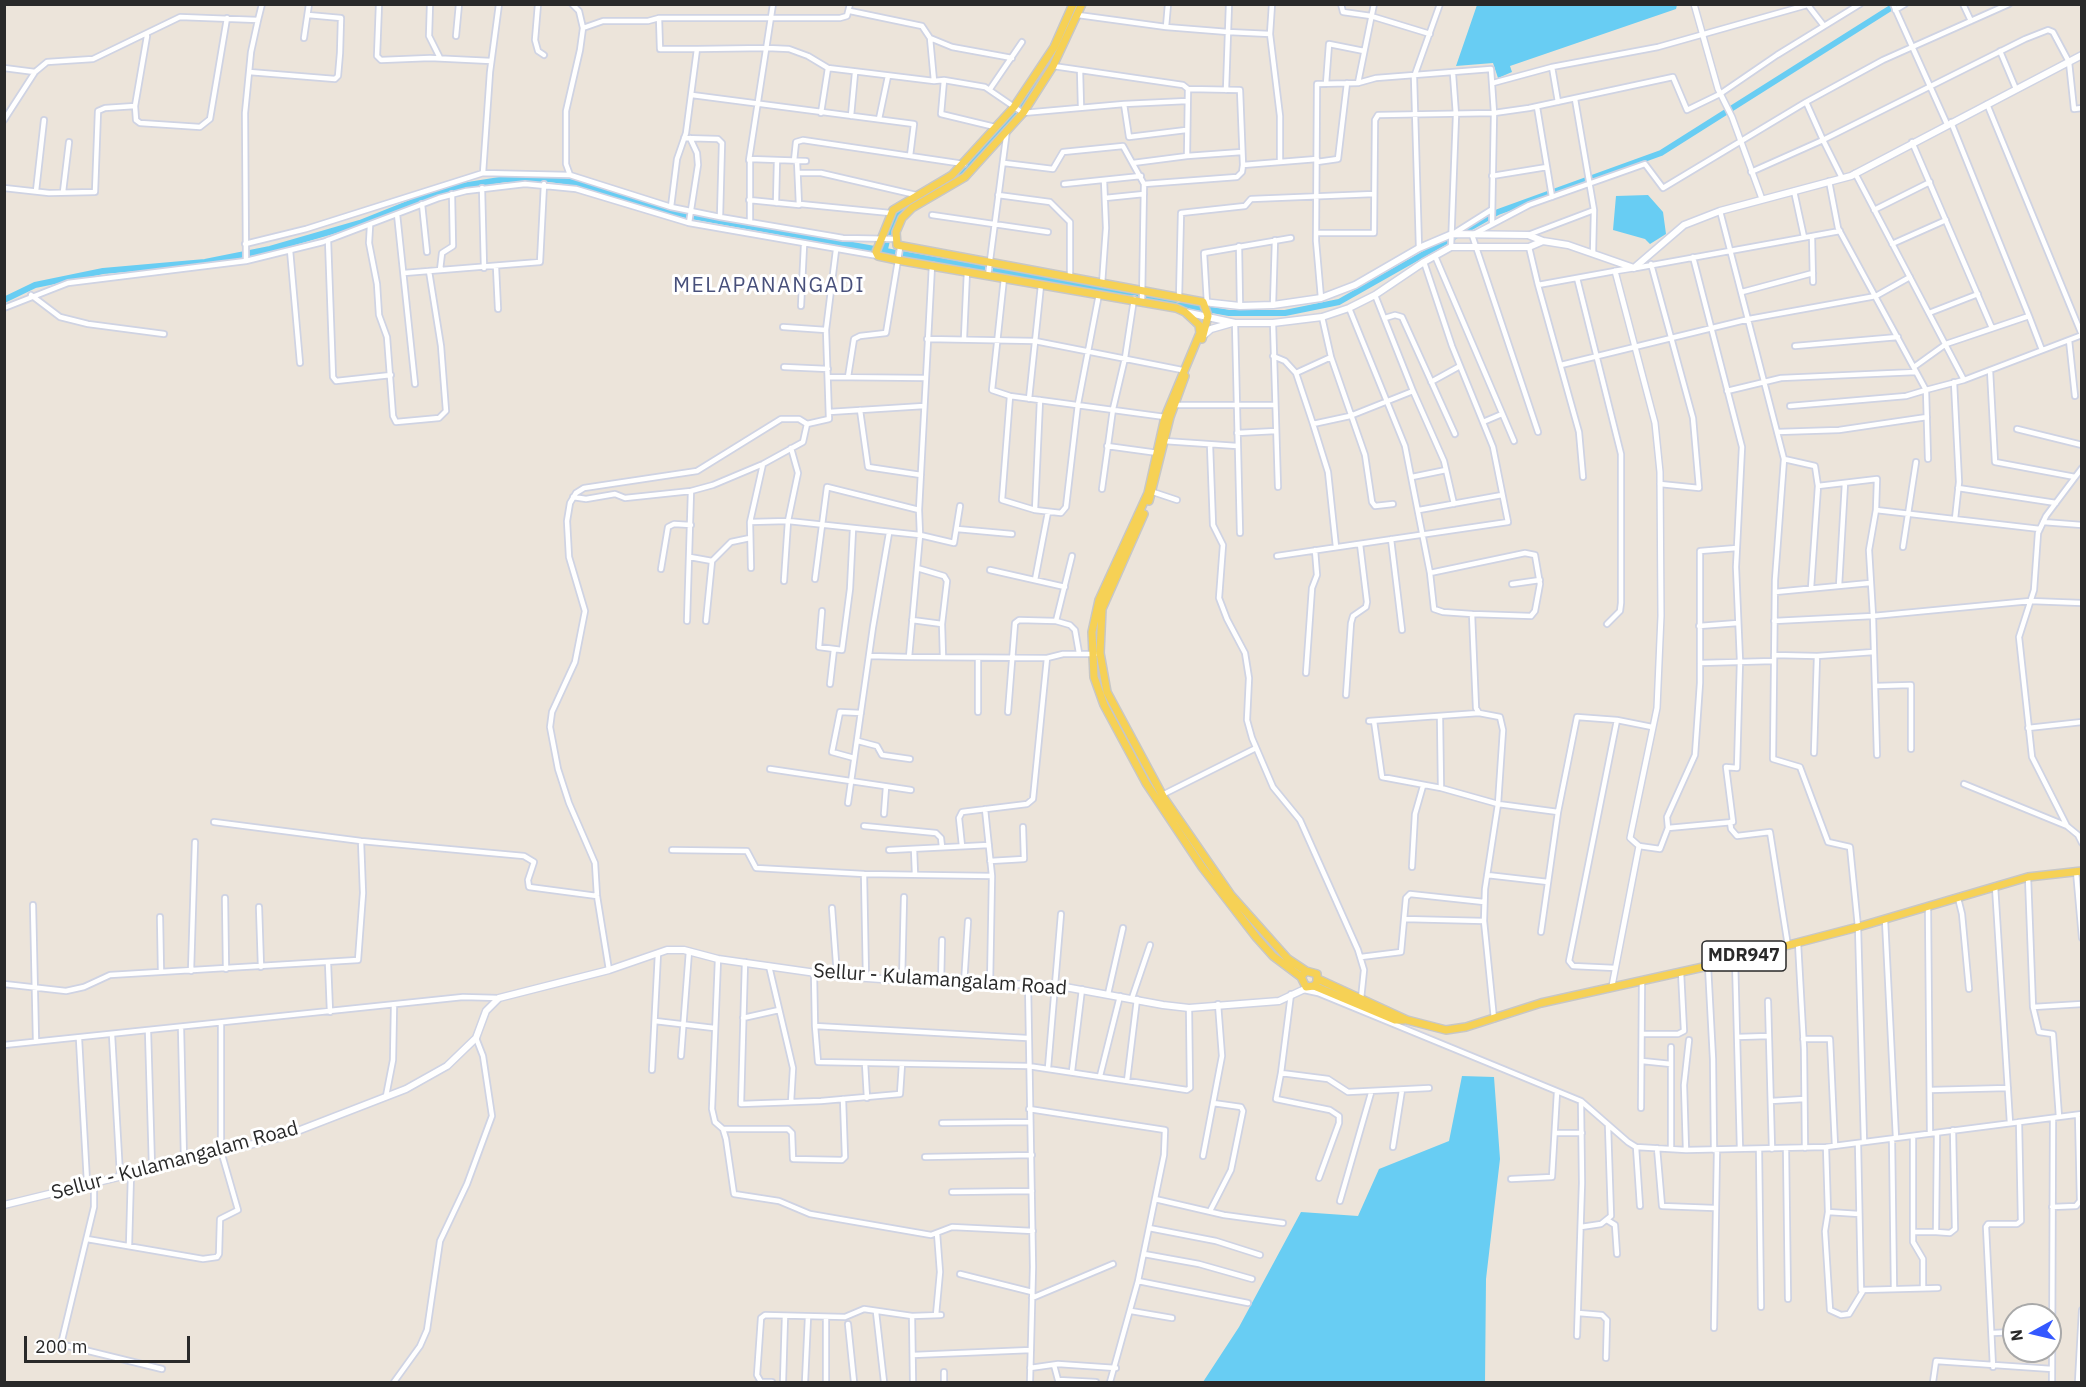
<!DOCTYPE html>
<style>
body{margin:0}
#map{position:relative;width:2086px;height:1387px;overflow:hidden;background:#ece4da;font-family:"IBM Plex Sans",sans-serif}
canvas{display:block}
.frame{position:absolute;inset:0;border:6px solid #292929;pointer-events:none}
.north{position:absolute;left:2002px;top:1303px;width:60px;height:60px;box-sizing:border-box;background:#fff;border:2px solid #a9a9a9;border-radius:50%;rotate:262deg;font-size:16px;font-weight:700;line-height:24px;text-align:center;color:#292929}
.north::after{content:'';display:block;margin:auto;width:21px;height:27px;background:#3458ff;clip-path:polygon(50% 0,100% 100%,50% 72%,0 100%)}
.scale{position:absolute;left:24px;top:1336px;width:166px;height:27px;box-sizing:border-box;border:3px solid #292929;border-top:0;padding-left:8px;font-size:18px;line-height:21px;white-space:nowrap;color:#292929;-webkit-text-stroke:4px #fff;paint-order:stroke}
</style>
<div id="map">
<canvas width="2086" height="1387"></canvas>
<div class="frame"></div>
<div class="north">N</div>
<div class="scale">200 m</div>
</div>
<script>
const g = document.querySelector('canvas').getContext('2d');
g.lineJoin = 'round';
function paint(path, color) { g.fillStyle = color; g.fill(path, 'evenodd'); }
const shape = rows => new Path2D(rows.map(r => 'M' + r).join(''));
function trace(path, color, width, dash) { g.strokeStyle = color; g.lineWidth = width; g.lineCap = dash ? 'butt' : 'round'; g.setLineDash(dash || []); g.stroke(path); }
function write(font, color, halo, rows, align = 'center') {
  g.font = font + ' "IBM Plex Sans",sans-serif'; g.lineWidth = 6; g.setLineDash([]); g.textBaseline = 'middle'; g.strokeStyle = halo; g.fillStyle = color; for (const [text, x, y, turn = 0] of rows) {
    g.save(); g.translate(x, y); g.rotate((+turn || 0) * Math.PI / 180); g.textAlign = isNaN(turn) ? turn : align; if (halo) g.strokeText(text, 0, 0); g.fillText(text, 0, 0); g.restore();
  }
}
const water = shape([
 [1477,5,1477,4,1677,5,1676,9,1510,66,1512,72,1498,78,1493,63,1456,66],
 [1648,195,1663,212,1666,234,1650,244,1645,239,1613,230,1616,196],
 [1462,1076,1494,1077,1500,1159,1486,1279,1485,1382,1203,1382,1239,1327,1301,1212,1358,1216,1379,1169,1449,1141]
]);
const canal = shape([
 [1069,24,1078,4],
 [952,181,1016,113,1049,66],
 [885,249,890,227,897,213,941,188],
 [4,300,35,285,103,271,205,262,270,249,360,223,430,195,462,186,506,179,550,179,577,183,664,211,758,228,1229,313,1285,313,1339,302,1498,212,1661,153,1897,4]
]);
const minor = shape([
 [379,4,377,56,381,60,430,58,491,61],
 [430,4,429,36,440,58],
 [538,4,535,40,538,51,544,55],
 [572,4,579,11,583,28,580,50,566,111,566,164,570,175,671,207,720,217,843,238,896,239],
 [1168,4,1166,27,1228,32,1229,4],
 [1272,4,1270,34,1280,116,1280,161],
 [1341,4,1343,12,1371,16,1430,34],
 [1807,4,1824,26],
 [1893,4,1947,124],
 [1963,4,1971,21],
 [1895,10,1905,4],
 [850,11,922,26,930,38,934,81],
 [1078,15,1166,27],
 [659,18,660,49,697,49,686,133,677,159,671,207],
 [258,20,251,52,245,113,246,261,323,242,439,198,466,191,525,184,576,189,689,223,878,256],
 [583,28,603,21,648,21,659,18,840,18,847,16,850,4],
 [147,36,135,106,136,120,140,123,200,127,210,119,227,18],
 [456,36,459,4],
 [304,38,309,4],
 [930,38,952,47,1012,58],
 [697,49,767,48,789,49,808,56,828,68,821,113],
 [2000,51,2016,89],
 [1053,66,1183,85,1188,89,1187,156,1242,152],
 [1552,67,1558,102],
 [4,68,35,72],
 [828,68,934,81,944,80,985,87,1023,113,1124,104,1129,137,1186,130],
 [1080,70,1081,107],
 [249,72,335,79,338,76,340,53,341,18,308,15],
 [944,80,941,114,995,127],
 [1358,83,1374,4],
 [1493,83,1552,67,1658,47,1807,5],
 [1326,84,1329,44,1364,51],
 [990,89,1022,42],
 [1188,89,1240,90,1243,165,1317,159],
 [1226,90,1228,32,1270,34],
 [692,95,914,124,910,156],
 [1575,99,1594,210,1593,253],
 [1806,102,1883,60,2009,4],
 [1124,104,1187,101],
 [1537,107,1552,197],
 [851,116,855,73],
 [879,119,888,76],
 [4,120,35,72,47,62,93,59,180,17,258,20,262,4],
 [1951,122,2029,316],
 [684,138,718,139,722,143,720,217],
 [1912,142,1992,328],
 [749,160,773,4],
 [794,161,796,142,803,140,964,164],
 [1317,162,1338,159,1347,83],
 [1004,163,1053,169,1063,152,1123,146,1144,184,1142,301],
 [1133,163,1187,156],
 [483,173,490,72,499,4],
 [799,173,821,173,916,195],
 [1855,173,1964,380,2082,335,1987,104],
 [1492,176,1547,167],
 [1842,178,1823,140,2025,39,2048,30,2053,32,2069,62,2074,109,2082,108],
 [1829,181,1838,228,1926,390,1964,380],
 [1064,184,1141,176],
 [1144,184,1237,177,1242,172,1243,165],
 [4,188,49,193,95,192,98,111,105,108,135,106],
 [482,188,484,268],
 [36,191,44,120],
 [1794,191,1804,237],
 [63,192,69,142],
 [998,195,1050,202,1070,222,1070,278],
 [1105,198,1144,194],
 [749,200,799,205,797,161],
 [776,203,777,160],
 [422,204,427,252],
 [800,204,890,213],
 [1874,210,1930,182],
 [1720,211,1784,459,1815,466,1818,486,1811,588],
 [397,214,415,384],
 [932,215,1048,232],
 [750,221,750,159,806,161],
 [1492,222,1494,113,1529,108,1673,77,1687,110,1720,94,1777,55,1860,4],
 [689,223,698,165,697,153,690,138],
 [370,226,369,243,377,284,379,315,387,337,393,416,396,422,439,418,446,411,441,346,429,271],
 [1316,233,1374,233,1375,120,1378,115,1494,113,1491,69,1376,78,1358,83,1317,84,1316,241,1321,298],
 [1453,234,1491,210],
 [1528,235,1594,210],
 [1812,236,1813,282],
 [328,240,333,377,336,381,391,375],
 [245,244,306,229,483,173,570,175],
 [1892,244,1946,220],
 [1239,246,1240,306],
 [1451,247,1456,115,1453,74],
 [1529,247,1538,285,1615,271],
 [1419,248,1414,77,1440,4],
 [290,250,300,363],
 [1435,256,1514,441],
 [1651,264,1693,418,1699,488,1660,484],
 [932,265,919,510,920,535,909,657,1047,658,1063,654,1095,654],
 [496,267,498,309],
 [1636,268,1840,231],
 [440,270,442,253,453,246,452,194],
 [404,273,540,262,544,184],
 [988,276,1007,130],
 [1004,278,992,390,1010,396,1165,417],
 [1577,278,1621,454,1621,603,1620,611,1607,624],
 [1102,284,1106,228,1104,180],
 [1538,285,1579,432,1583,477],
 [1742,292,1813,273],
 [31,295,60,317,88,324,164,334],
 [1179,299,1181,213,1245,206,1251,199,1374,194],
 [1207,303,1204,253,1291,238],
 [1273,305,1275,240],
 [801,306,804,245],
 [4,308,68,283,246,261],
 [1349,308,1405,446,1430,573,1434,609,1443,612,1472,614,1476,708,1479,713,1500,717,1503,730,1498,804,1558,812],
 [1929,313,1978,294],
 [1322,317,1331,357,1365,455,1372,502,1375,506,1393,504],
 [1385,318,1395,315,1402,317,1455,434],
 [1235,323,1240,533],
 [1273,323,1278,487],
 [783,327,826,330],
 [964,338,967,271],
 [927,339,1035,341,1182,370],
 [2069,340,2075,396],
 [1795,346,1898,337],
 [1273,356,1285,361,1296,373],
 [1561,365,1749,319,1876,296,1910,277],
 [784,367,828,369],
 [1914,367,1946,344,2029,316,2042,350],
 [1990,370,1995,462,2075,477],
 [828,377,925,378],
 [848,377,854,339,860,336,886,333,900,248],
 [1431,382,1460,366],
 [1954,382,1959,482,1955,519],
 [1413,391,1444,461,1454,504],
 [1727,391,1781,378,1916,372],
 [1010,396,1002,500,1035,510,1061,513,1066,507,1078,404,1099,294],
 [1029,399,1041,285],
 [1175,405,1275,405],
 [1790,406,1906,396,1926,390,1928,459],
 [860,410,868,467,921,475],
 [829,412,924,406],
 [1483,422,1502,414],
 [1313,424,1296,373,1331,357],
 [2017,429,2082,445],
 [1538,432,1472,235,1529,205,1645,164,1663,188,1806,102,1823,140,1751,172],
 [1777,432,1839,430,1927,417],
 [1237,433,1276,431],
 [1164,441,1237,446],
 [1210,445,1213,525,1223,545,1219,598,1227,619,1245,653,1249,678,1247,720,1252,738,1273,787,1300,820,1358,950,1364,970,1361,999],
 [1107,446,1158,453],
 [1784,459,1775,580,1773,759,1800,767,1828,842,1850,847,1858,927,1864,1142],
 [2082,468,2046,516,2038,533,2034,590,2019,637,2032,757,2067,826,2078,835,2082,843],
 [1412,477,1446,470],
 [1818,486,1877,479,1876,510,2040,529],
 [1958,488,2056,503],
 [1102,489,1113,409,1125,358,1134,299],
 [1153,492,1177,500],
 [573,497,586,499,615,494,625,498,691,491],
 [1035,510,1040,400],
 [1419,510,1502,495],
 [1876,510,1869,550,1873,616,2030,601,2082,603],
 [750,522,763,464],
 [2043,522,2082,525],
 [957,529,1012,534],
 [1391,539,1402,630],
 [1336,547,1328,472,1313,424,1350,416,1413,391,1375,295],
 [1903,547,1916,462],
 [1072,556,1056,621,1070,625,1075,630,1079,653],
 [1277,556,1508,522,1493,447,1452,346,1424,262],
 [690,557,712,561,706,621],
 [712,561,731,542,750,538],
 [751,568,750,522,788,521,920,535,954,543,960,506],
 [917,568,944,576,947,581,942,624,943,657],
 [661,569,668,527,674,524,691,525],
 [990,570,1065,587],
 [1430,573,1525,553,1535,555,1540,584,1535,611,1531,616,1472,614],
 [815,579,827,487,919,510],
 [1035,580,1048,512],
 [784,581,788,521,798,473,791,448],
 [1512,584,1540,580],
 [1839,586,1845,483],
 [1775,592,1870,583],
 [822,611,819,647,842,650,850,589,853,529],
 [912,620,942,624],
 [687,621,691,491,713,485,763,464,803,442,807,424,829,419,826,330,836,250],
 [1774,621,1873,616,1874,652,1817,656,1814,753],
 [1699,626,1738,623],
 [1874,652,1877,755],
 [1774,655,1817,656],
 [869,656,909,657],
 [1700,663,1774,661],
 [1306,673,1312,588,1317,575,1315,550],
 [830,684,834,649],
 [1875,686,1911,685,1911,749],
 [1346,695,1351,623,1353,616,1366,607,1367,602,1360,544],
 [978,712,978,658],
 [1008,712,1015,623,1019,620,1056,621],
 [1440,717,1441,788],
 [1369,721,1479,713],
 [1374,721,1382,777,1441,788,1498,804,1485,889,1484,921,1494,1019],
 [2028,728,2082,722],
 [858,741,877,746,882,755,910,759],
 [854,758,832,752,840,712,861,713],
 [770,769,911,790],
 [1964,784,2067,826],
 [1162,795,1256,748],
 [848,803,873,627,889,533],
 [985,809,992,876],
 [884,814,886,787],
 [214,822,361,841,524,856,534,862,528,880,529,887,597,896],
 [1730,822,1731,829,1737,836,1770,832,1788,946],
 [864,826,936,833,941,838,942,847],
 [1668,828,1667,817,1695,755,1700,683,1700,551,1737,548],
 [962,846,959,818,962,812,1027,804,1033,799,1047,658],
 [1639,846,1660,849,1668,828,1733,822,1726,767,1737,768,1740,661,1736,567,1742,447,1693,257],
 [914,849,915,874],
 [672,850,747,851,756,868,864,874],
 [889,850,989,845],
 [990,861,1024,859,1023,827],
 [1412,867,1415,814,1423,786],
 [2076,871,2082,938],
 [1487,875,1548,882],
 [2028,877,2033,1007,2082,1004],
 [1995,886,2010,1123],
 [225,898,226,969],
 [1958,898,1962,914,1969,989],
 [33,905,36,1041],
 [259,907,261,967],
 [832,908,837,976],
 [1928,908,1930,1133],
 [160,917,161,972],
 [1404,919,1484,921],
 [1885,920,1896,1138],
 [1541,932,1558,812,1577,717,1617,720,1652,727],
 [1798,943,1804,1049,1805,1148],
 [1361,957,1401,952,1406,898,1410,894,1484,902],
 [718,959,712,1109,715,1122,723,1129,726,1139,734,1194,779,1201,810,1214,931,1235,952,1227,1033,1231],
 [1735,959,1740,1149],
 [745,962,741,1104,821,1101,900,1094,902,1064],
 [328,963,330,1012],
 [769,966,793,1068,791,1102],
 [1708,966,1713,1059,1714,1150],
 [1615,968,1573,966,1569,961,1617,720],
 [609,970,597,896,595,863,569,803,558,769,550,727,552,712,575,662,585,611,569,557,567,521,570,503,576,493,584,488,697,471,781,419,799,419,807,424],
 [191,971,195,842],
 [814,973,815,1026,1027,1038],
 [866,978,864,874,992,876,990,985],
 [902,981,904,897],
 [941,983,942,940],
 [1028,983,1033,1267,1030,1382],
 [4,984,66,991,84,987,110,975,358,960,363,893,361,841],
 [964,984,968,921],
 [1304,990,1318,993,1581,1101,1628,1142,1636,1147,1686,1150,1826,1147,2082,1114],
 [1108,994,1123,928],
 [1291,994,1281,1073,1328,1079,1348,1092,1429,1088],
 [1132,998,1150,945],
 [1768,1001,1772,1149],
 [2033,1007,2039,1032,2053,1034,2059,1117],
 [743,1018,779,1010],
 [655,1021,714,1028],
 [815,1026,818,1062,1028,1066,1187,1090,1190,1088,1189,1008],
 [181,1028,184,1160],
 [148,1031,152,1167],
 [1642,1034,1678,1034,1684,1031,1681,972],
 [112,1035,120,1175],
 [1737,1037,1769,1036],
 [79,1039,87,1182],
 [1803,1039,1830,1039,1835,1146],
 [4,1045,463,997,499,998],
 [681,1056,689,951],
 [1642,1061,1671,1064],
 [865,1063,867,1098],
 [1048,1068,1061,914],
 [652,1070,658,953],
 [1072,1071,1082,989],
 [1281,1073,1276,1099,1330,1110,1339,1116,1339,1123,1319,1178],
 [1100,1076,1120,996],
 [1127,1081,1137,999],
 [1930,1090,2008,1088],
 [386,1096,393,1060,394,1006],
 [1771,1101,1804,1099],
 [1641,1108,1642,980],
 [1029,1109,1165,1130,1164,1155,1138,1281,1248,1303],
 [942,1123,1030,1122],
 [723,1129,788,1129,792,1133,793,1159,842,1160,845,1157,843,1099],
 [1556,1133,1582,1133],
 [1913,1136,1913,1242,1923,1259,1923,1288],
 [1892,1139,1894,1289],
 [1858,1143,1861,1290,1938,1288],
 [1393,1147,1402,1090],
 [1636,1147,1640,1206],
 [1826,1147,1828,1212,1859,1214],
 [1657,1148,1662,1206,1714,1208],
 [1786,1148,1788,1299],
 [1671,1149,1671,1047],
 [1759,1149,1761,1307],
 [1686,1150,1684,1085,1689,1040],
 [1203,1156,1222,1056,1218,1004],
 [925,1157,1032,1155],
 [1511,1179,1552,1177,1557,1092],
 [94,1181,94,1207,62,1340,64,1345,162,1369],
 [952,1192,1032,1191],
 [1155,1199,1224,1215,1283,1223],
 [1340,1201,1371,1093],
 [2052,1207,2076,1206,2080,1201,2078,1115],
 [1210,1211,1231,1170,1243,1111,1241,1107,1213,1103],
 [1828,1212,1825,1231,1830,1310,1841,1315,1849,1314,1863,1291],
 [1607,1220,1615,1225,1617,1254],
 [1581,1227,1601,1224,1611,1216,1608,1126],
 [1149,1228,1216,1241,1260,1255],
 [1913,1232,1936,1232,1937,1133],
 [1936,1232,1950,1233,1955,1229,1953,1130],
 [87,1239,203,1259,217,1257,219,1254,220,1219,238,1210,221,1151,221,1023],
 [129,1246,131,1174],
 [1144,1254,1199,1264,1252,1279],
 [960,1274,1032,1292],
 [1032,1298,1113,1264],
 [1131,1311,1172,1318],
 [876,1312,884,1382],
 [1578,1313,1602,1315,1607,1320,1606,1358],
 [936,1315,940,1272,937,1233],
 [912,1316,941,1315],
 [848,1324,854,1382],
 [1714,1328,1717,1150],
 [1993,1333,2014,1332],
 [1577,1336,1582,1183,1581,1102],
 [913,1355,1031,1350],
 [1054,1365,1058,1380,1096,1382],
 [1993,1367,1986,1227,1988,1224,2017,1224,2021,1221,2019,1122],
 [1030,1368,1058,1364,1116,1368],
 [394,1382,420,1346,427,1330,440,1241,467,1184,492,1116,483,1056,476,1038],
 [772,1382,761,1382,757,1375,761,1318,765,1315,845,1317,864,1309,912,1316,913,1382],
 [783,1382,785,1316],
 [805,1382,808,1317],
 [826,1382,826,1318],
 [944,1382,944,1372],
 [1110,1382,1138,1281],
 [1933,1382,1936,1361,2052,1369],
 [2052,1382,2053,1118],
 [2078,1382,2082,1310]
]);
const tertiary = shape([
 [1694,4,1718,89,1732,117,1762,199],
 [1612,986,1639,846,1630,838,1657,708,1661,616,1660,472,1655,423,1615,271,1634,268]
]);
const secondary = shape([
 [1203,302,1240,306,1273,305,1321,298,1355,285,1419,248,1452,234,1528,235,1543,241,1568,245,1634,268,1684,225,1720,211,1851,176,2082,55],
 [1185,312,1235,323,1273,323,1322,317,1349,308,1375,295,1424,262,1451,247,1529,247,1543,241],
 [1202,337,1211,329,1232,323],
 [4,1205,282,1137,406,1089,447,1066,476,1038,486,1011,499,998,609,970,667,950,684,950,718,959,837,976,941,983,1054,985,1163,1005,1189,1008,1279,1001,1309,987]
]);
const primary = shape([
 [1073,4,1054,47,1014,107,952,175,893,210,876,252,878,256,897,260,1176,308,1185,312,1199,325,1200,333,1165,417,1148,493,1099,600,1092,632,1094,677,1104,705,1146,783,1202,867,1256,937,1273,956,1301,977],
 [1082,4,1053,66,1023,113,965,177,912,208,902,218,896,232,897,245,1203,302,1208,316,1202,339],
 [1149,501,1170,417,1185,376],
 [1144,514,1102,609,1100,653,1107,692,1164,798,1231,895,1288,959,1306,971],
 [1318,979,1407,1020,1446,1030,1466,1027,1541,1003,1708,966,1858,927,2028,877,2082,871],
 [1314,986,1317,982,1317,974,1306,971,1301,977,1306,987,1314,986,1395,1020,1404,1020]
]);
const shields = [
 [1744,956,84]
];
const shieldNames = [
 ["MDR947",1744,956]
];
const streetNames = [
 ["Sellur - Kulamangalam Road",940,980,4],
 ["Sellur - Kulamangalam Road",175,1161,-15]
];
const neighbourhoodNames = [
 ["MELAPANANGADI",769,286]
];
paint(water, '#68cdf3');
trace(canal, '#68cdf3', 6);
trace(minor, '#cfd3e3', 8);
trace(tertiary, '#cfd3e3', 8);
trace(secondary, '#cfd3e3', 9);
trace(primary, '#c7c7c7', 10);
trace(minor, '#fff', 4.5);
trace(tertiary, '#fff', 5);
trace(secondary, '#fff', 6);
trace(primary, '#f6d155', 7);
for (const [x, y, w] of shields) { const box = new Path2D(); box.roundRect(x - w / 2, y - 15, w, 30, 4.5); g.fillStyle = '#fff'; g.fill(box); trace(box, '#292929', 1.5); }
write('bold 18px', '#292929', null, shieldNames);
write('20px', '#292929', '#fff', streetNames);
g.letterSpacing = '1.5px';
write('21px', '#48507b', '#fff', neighbourhoodNames);
g.letterSpacing = '0px';
</script>
